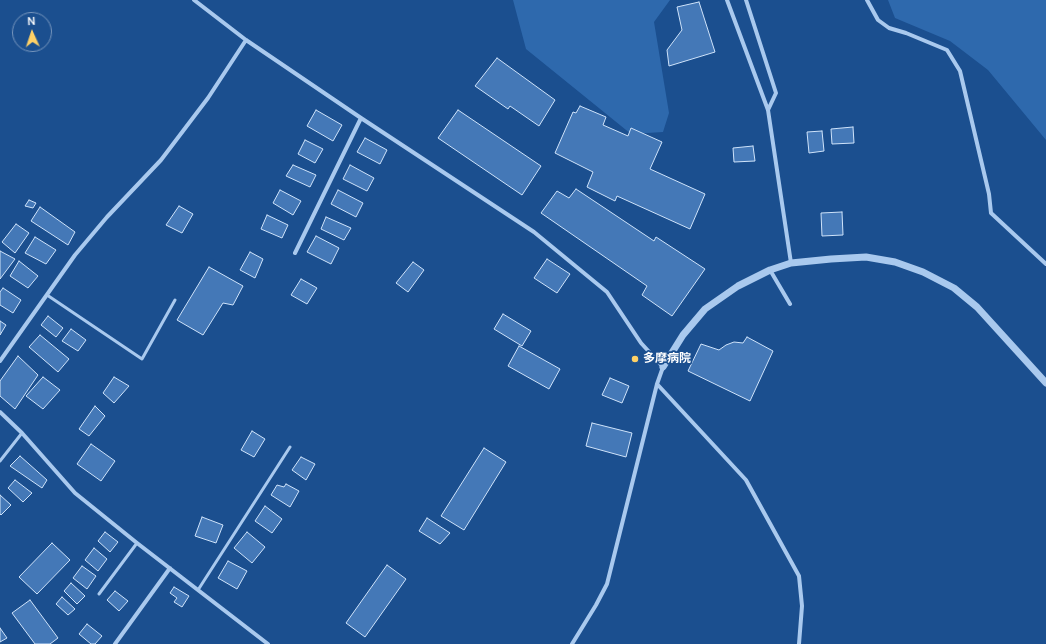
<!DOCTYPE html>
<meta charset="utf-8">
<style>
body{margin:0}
#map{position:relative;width:1046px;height:644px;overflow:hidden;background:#1b4f8f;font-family:Manrope,sans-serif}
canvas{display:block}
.north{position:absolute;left:12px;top:12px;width:40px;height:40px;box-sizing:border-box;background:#1b4f8f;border:1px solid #7695bc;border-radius:50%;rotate:357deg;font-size:11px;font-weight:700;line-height:16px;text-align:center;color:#fff}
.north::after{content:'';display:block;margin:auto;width:14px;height:18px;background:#ffd166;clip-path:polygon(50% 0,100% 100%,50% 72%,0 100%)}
</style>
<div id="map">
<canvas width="1046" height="644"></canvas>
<div class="north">N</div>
</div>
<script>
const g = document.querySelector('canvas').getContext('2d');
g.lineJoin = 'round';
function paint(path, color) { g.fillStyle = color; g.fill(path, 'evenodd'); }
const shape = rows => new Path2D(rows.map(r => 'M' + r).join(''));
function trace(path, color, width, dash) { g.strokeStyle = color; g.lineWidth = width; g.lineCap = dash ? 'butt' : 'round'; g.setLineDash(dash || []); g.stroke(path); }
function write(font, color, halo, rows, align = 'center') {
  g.font = font + ' Manrope,"Noto Sans JP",sans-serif'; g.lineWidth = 3.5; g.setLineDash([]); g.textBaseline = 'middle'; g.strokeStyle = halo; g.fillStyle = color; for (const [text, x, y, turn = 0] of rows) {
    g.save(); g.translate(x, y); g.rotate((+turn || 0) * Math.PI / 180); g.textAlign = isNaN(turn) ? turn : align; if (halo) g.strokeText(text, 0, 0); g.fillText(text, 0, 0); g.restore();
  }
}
const green = shape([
 [513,0,670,0,654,22,669,113,663,132,631,134,526,49],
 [888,0,1046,0,1046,140,988,70,950,41,895,18]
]);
const building = shape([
 [699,2,715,52,669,66,667,50,682,30,677,7,699,2],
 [497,58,555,100,539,126,510,106,508,109,475,86,497,58],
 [580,106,606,117,603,125,628,136,631,128,662,142,650,169,705,194,690,229,617,196,615,201,587,187,593,172,555,153,573,112,576,113,580,106],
 [316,110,342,125,333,141,307,126,316,110],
 [458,110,541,166,522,195,438,138,458,110],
 [853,127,854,143,832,144,831,129,853,127],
 [822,131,824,151,809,153,807,132,822,131],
 [365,138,387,150,380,164,357,152,365,138],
 [305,140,323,149,315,163,298,154,305,140],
 [753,146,755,161,734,162,733,148,753,146],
 [293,165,316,175,310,187,286,176,293,165],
 [350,165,374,178,367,191,343,179,350,165],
 [576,189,654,241,656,237,705,269,672,316,642,295,647,286,541,213,557,191,569,198,576,189],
 [280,190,301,201,293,215,273,203,280,190],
 [338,190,363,203,356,217,331,204,338,190],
 [29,200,36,203,33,208,25,206,29,200],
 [179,206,193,214,182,233,166,225,179,206],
 [40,207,75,232,68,245,31,221,40,207],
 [842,212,843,235,822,236,821,213,842,212],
 [267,215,288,225,282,238,261,229,267,215],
 [326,217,351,228,344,240,321,229,326,217],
 [16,224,29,233,15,253,2,242,16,224],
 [316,236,339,248,331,264,307,252,316,236],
 [35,237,56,250,46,264,25,253,35,237],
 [0,251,15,259,0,279,0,251],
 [250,252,263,259,255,278,240,270,250,252],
 [547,259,570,274,557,293,534,278,547,259],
 [19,261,38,276,28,288,10,276,19,261],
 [413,262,424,270,408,292,396,283,413,262],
 [209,267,243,286,233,305,223,303,203,335,177,320,209,267],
 [301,279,317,288,307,304,291,295,301,279],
 [3,288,21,300,13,313,0,305,0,292,3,288],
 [503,314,531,331,522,346,494,329,503,314],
 [48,316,63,328,56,337,41,325,48,316],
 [0,321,6,325,0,335,0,321],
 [71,329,86,340,78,351,62,341,71,329],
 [40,335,69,359,58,372,29,347,40,335],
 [747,337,773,351,750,401,688,371,701,344,719,350,726,345,734,342,743,343,747,337],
 [519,346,560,369,549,389,508,366,519,346],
 [18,356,38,375,15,409,0,396,0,381,18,356],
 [43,377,60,390,43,409,26,396,43,377],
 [114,377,129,386,114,403,103,393,114,377],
 [610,378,629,386,622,403,602,395,610,378],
 [95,406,105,416,89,436,79,429,95,406],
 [592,423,632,433,626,457,586,446,592,423],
 [252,431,265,439,254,457,241,450,252,431],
 [91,444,115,461,101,481,77,464,91,444],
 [484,448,506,462,464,530,441,516,484,448],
 [20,456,47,480,42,488,10,466,20,456],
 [301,457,315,464,306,480,292,470,301,457],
 [15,480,32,493,23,502,8,488,15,480],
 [286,484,299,491,290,507,271,495,277,485,284,487,286,484],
 [0,495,11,505,1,515,0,514,0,495],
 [265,506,282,519,272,533,255,521,265,506],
 [202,517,223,525,216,543,195,536,202,517],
 [427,518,450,533,440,544,419,531,427,518],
 [105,532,118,542,110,552,98,541,105,532],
 [247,532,265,547,252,563,234,548,247,532],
 [52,543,70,560,37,594,19,577,52,543],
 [94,548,107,559,98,571,85,560,94,548],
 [228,561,247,571,237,589,218,578,228,561],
 [387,565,406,579,365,637,346,623,387,565],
 [82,566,96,576,87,589,73,578,82,566],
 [71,583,85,596,77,604,64,591,71,583],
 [174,587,189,596,182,607,174,602,177,598,170,593,174,587],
 [115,591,128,601,119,611,107,600,115,591],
 [62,597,75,609,68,615,56,604,62,597],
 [30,600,58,638,50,644,35,644,12,613,30,600],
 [87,624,102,636,95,644,91,644,79,634,87,624],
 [0,628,7,638,0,642,0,628]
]);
const service = shape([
 [47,295,142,359,175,300],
 [0,461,22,433],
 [198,590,290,447],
 [99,594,137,543]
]);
const minor = shape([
 [194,0,246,40,361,118,534,232,607,292,641,343,663,367,657,384,607,584,596,605,572,644],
 [727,0,768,110,791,263],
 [746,0,776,93,768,110],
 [867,0,878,20,889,28,906,33,947,50,960,71,989,194,991,213,1046,264],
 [295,253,361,118],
 [770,270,790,304],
 [0,361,75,255,107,217,161,160,208,98,246,40],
 [657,384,746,480,799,576,802,606,799,644],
 [0,412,22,433,75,493,137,543,268,644],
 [115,644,170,568]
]);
const tertiary = shape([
 [663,367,683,335,705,309,738,286,770,270,791,263,831,259,866,257,895,262,923,272,954,288,977,307,1046,383]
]);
const markers = [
 [635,359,4,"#ffd166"]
];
const poiNames = [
 ["多摩病院",643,359]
];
paint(green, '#2e69ad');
paint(building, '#4478b7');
trace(building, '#cfe3fa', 1);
trace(service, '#a9c9ee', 3);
trace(minor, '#a9c9ee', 4);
trace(tertiary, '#a9c9ee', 7);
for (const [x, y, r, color] of markers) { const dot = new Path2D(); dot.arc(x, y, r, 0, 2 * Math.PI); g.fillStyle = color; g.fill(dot); trace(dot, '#1b4f8f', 1.5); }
write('bold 12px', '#fff', '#1b4f8f', poiNames, 'left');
</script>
